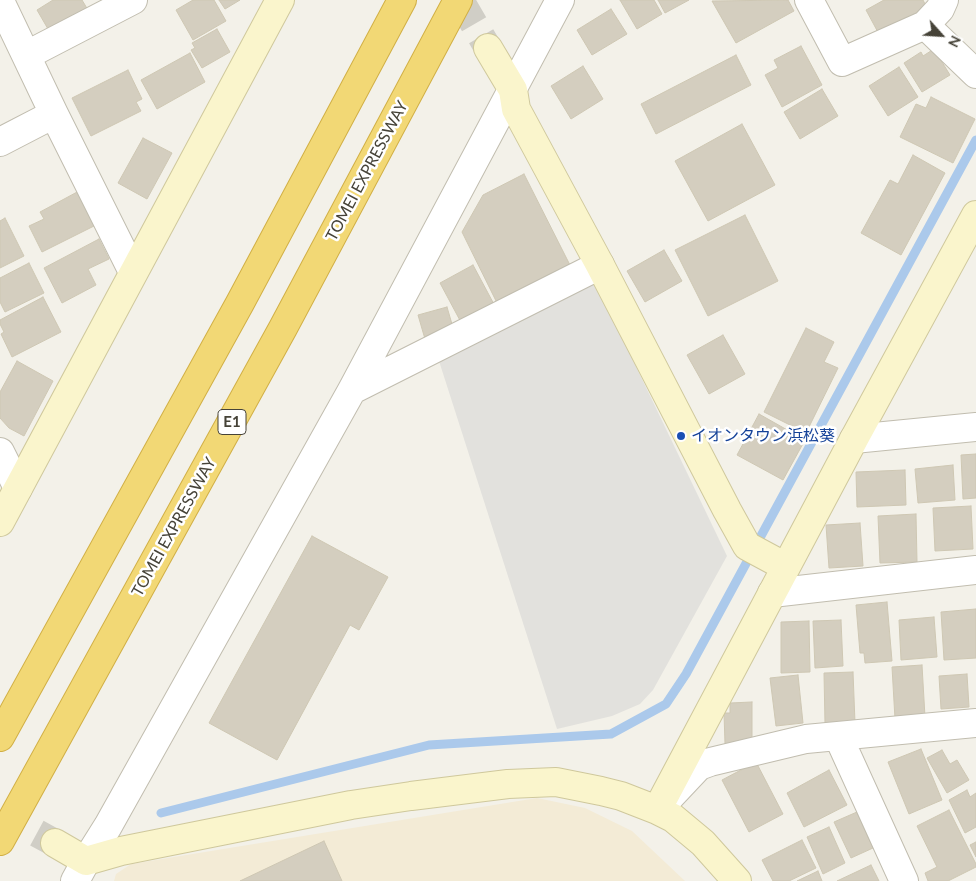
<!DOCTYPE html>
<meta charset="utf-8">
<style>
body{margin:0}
#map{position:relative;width:976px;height:881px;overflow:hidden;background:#f3f1e9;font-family:Lato,sans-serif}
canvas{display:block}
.north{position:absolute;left:916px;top:10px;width:50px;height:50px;-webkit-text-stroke:4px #fff;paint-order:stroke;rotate:116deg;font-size:14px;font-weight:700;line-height:20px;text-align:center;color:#464338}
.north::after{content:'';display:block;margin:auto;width:18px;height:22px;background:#464338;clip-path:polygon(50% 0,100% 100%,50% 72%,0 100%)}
</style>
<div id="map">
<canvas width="976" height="881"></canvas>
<div class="north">N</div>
</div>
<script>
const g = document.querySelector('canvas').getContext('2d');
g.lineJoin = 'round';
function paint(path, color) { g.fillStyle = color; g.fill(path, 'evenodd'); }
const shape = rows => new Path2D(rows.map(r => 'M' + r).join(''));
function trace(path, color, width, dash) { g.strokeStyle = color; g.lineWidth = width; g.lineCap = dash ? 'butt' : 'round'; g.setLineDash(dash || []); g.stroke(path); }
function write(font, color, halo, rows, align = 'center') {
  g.font = font + ' Lato,"Noto Sans JP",sans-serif'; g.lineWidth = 5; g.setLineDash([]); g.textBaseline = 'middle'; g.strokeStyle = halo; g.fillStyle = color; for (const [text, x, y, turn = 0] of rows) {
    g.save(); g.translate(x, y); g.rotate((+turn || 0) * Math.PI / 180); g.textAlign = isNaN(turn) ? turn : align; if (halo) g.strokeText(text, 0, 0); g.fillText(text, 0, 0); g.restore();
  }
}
const commercial = shape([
 [537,798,585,808,632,831,685,881,114,881,116,874,131,864]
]);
const parking = shape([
 [593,277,727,556,653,690,640,704,612,716,557,729,439,361]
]);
const stream = shape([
 [161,813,429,745,611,734,666,704,686,674,976,140]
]);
const building = shape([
 [53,0,82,0,88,10,58,28,56,24,48,29,37,10,53,0],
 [193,0,214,0,226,21,193,40,176,10,193,0],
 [219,0,240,0,225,9,219,0],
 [620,0,654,0,662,14,637,29,620,0],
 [658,0,689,0,665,13,658,0],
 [788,0,794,11,736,43,712,1,788,0],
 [884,0,923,0,928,10,880,36,866,10,884,0],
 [611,9,627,34,592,55,577,30,611,9],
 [217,29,230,52,202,68,191,50,195,48,192,43,217,29],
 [801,46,822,85,782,107,765,75,778,68,774,60,801,46],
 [934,49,950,75,922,92,904,63,921,52,923,56,934,49],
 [190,53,205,82,157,109,141,80,190,53],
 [736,55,751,85,656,134,641,104,736,55],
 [583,66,603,99,571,119,551,86,583,66],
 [899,67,918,97,888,116,869,86,899,67],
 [128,70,142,99,136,102,141,111,91,136,72,98,128,70],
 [822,89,838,116,800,139,784,112,822,89],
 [931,97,975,119,953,163,900,137,916,104,926,108,931,97],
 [742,124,775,185,708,221,675,161,742,124],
 [143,138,172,153,147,199,118,183,143,138],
 [913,155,945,173,901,255,861,233,890,180,898,184,913,155],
 [524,174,574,273,501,311,462,232,483,195,524,174],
 [79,191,96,225,42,252,29,226,44,219,40,212,79,191],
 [745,215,778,281,708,316,675,250,745,215],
 [5,218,24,256,0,268,0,221,5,218],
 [99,239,109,259,88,269,96,285,62,303,44,268,99,239],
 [664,250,682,281,645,302,627,271,664,250],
 [29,263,44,293,5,312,0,302,0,278,29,263],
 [473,265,496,308,463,326,440,283,473,265],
 [43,297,61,332,12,357,1,334,4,332,0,324,0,320,43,297],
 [447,307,454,331,425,339,418,315,447,307],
 [806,328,834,342,824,362,838,368,806,433,764,412,806,328],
 [723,335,745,374,709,394,687,355,723,335],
 [17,361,53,381,24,436,9,428,0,418,0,392,17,361],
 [759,414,805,440,783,480,737,455,759,414],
 [976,454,976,498,963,499,961,455,976,454],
 [953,465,955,500,918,503,915,469,953,465],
 [905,470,906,505,857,507,856,472,905,470],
 [971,506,973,549,935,551,933,508,971,506],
 [916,514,917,562,880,563,878,516,916,514],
 [860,523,863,566,829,568,826,525,860,523],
 [312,536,388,577,359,630,350,625,277,760,209,723,312,536],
 [887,602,892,661,865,663,864,653,860,653,856,605,887,602],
 [976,609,976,658,944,660,941,612,976,609],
 [934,617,937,657,901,660,899,620,934,617],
 [841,620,843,666,815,668,813,621,841,620],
 [809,621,810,672,781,673,781,622,809,621],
 [922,665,925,717,895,719,892,667,922,665],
 [853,672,855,723,825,724,824,673,853,672],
 [967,674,969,707,941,709,939,676,967,674],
 [798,675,803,723,776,726,770,678,798,675],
 [752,702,752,743,725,744,724,713,730,713,730,703,752,702],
 [921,749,942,800,909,814,888,762,921,749],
 [942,750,950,764,957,760,969,780,947,793,927,758,942,750],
 [756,762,783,814,749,832,722,780,756,762],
 [829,770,847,805,804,827,787,793,829,770],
 [967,790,970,797,976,793,976,827,965,833,949,800,967,790],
 [949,810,976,864,976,867,948,881,928,881,925,873,937,867,917,826,949,810],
 [857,812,873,848,851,858,834,822,857,812],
 [829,827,845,863,823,874,807,837,829,827],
 [802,840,816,868,789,881,773,881,762,860,802,840],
 [324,841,342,881,240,881,324,841],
 [976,842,976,857,970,845,976,842],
 [871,865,879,881,837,881,871,865],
 [818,871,822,881,797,881,818,871]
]);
const secondaryTunnel = shape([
 [460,0,488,48],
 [0,813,55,843]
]);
const street = shape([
 [809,0,842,62,925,25,976,74],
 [0,1,54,114,133,272],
 [925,25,940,9,944,0],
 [27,55,133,0],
 [0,142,54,114],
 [352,390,600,265],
 [854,439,976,427],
 [0,452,18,488],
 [772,593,976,570],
 [838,736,904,881],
 [667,800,699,766,710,762,806,739,976,723],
 [75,881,86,861,108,826,352,390,560,0]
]);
const secondary = shape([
 [488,48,513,90,516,109,600,265,727,510,747,546,786,567],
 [0,522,280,0],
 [657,810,854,439,976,215],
 [55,843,86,861,121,851,351,805,411,796,508,784,556,782,601,791,621,796,657,810,673,818,703,843,737,881]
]);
const highway = shape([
 [0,737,240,303,402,0],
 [0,841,283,328,458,0]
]);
const markers = [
 [681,436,5,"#1a4fb4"]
];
const shields = [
 [232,422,28]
];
const shieldNames = [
 ["E1",232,422]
];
const streetNames = [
 ["TOMEI EXPRESSWAY",367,171,-62],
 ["TOMEI EXPRESSWAY",174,527,-61]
];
const transitNames = [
 ["イオンタウン浜松葵",691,436]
];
paint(commercial, '#f3ebd6');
paint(parking, '#e2e1dd');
trace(stream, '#abc9eb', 9);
paint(building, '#d4cebf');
trace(building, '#cec7b3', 1);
trace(secondaryTunnel, '#d0cec6', 28, [28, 14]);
trace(street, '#c1bdaf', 30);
trace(secondary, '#cfc89c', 30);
trace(highway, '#d1af45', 30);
trace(street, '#fff', 28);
trace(secondary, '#faf5cc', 28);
trace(highway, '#f2d875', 28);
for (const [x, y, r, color] of markers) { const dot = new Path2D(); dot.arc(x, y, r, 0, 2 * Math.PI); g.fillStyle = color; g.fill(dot); trace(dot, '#fff', 2); }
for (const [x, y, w] of shields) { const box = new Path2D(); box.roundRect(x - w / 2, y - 12.5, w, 25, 4); g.fillStyle = '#fff'; g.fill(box); trace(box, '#464338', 1); }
write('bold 15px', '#464338', null, shieldNames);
write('16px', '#464338', '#fff', streetNames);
write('16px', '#164399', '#fff', transitNames, 'left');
</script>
